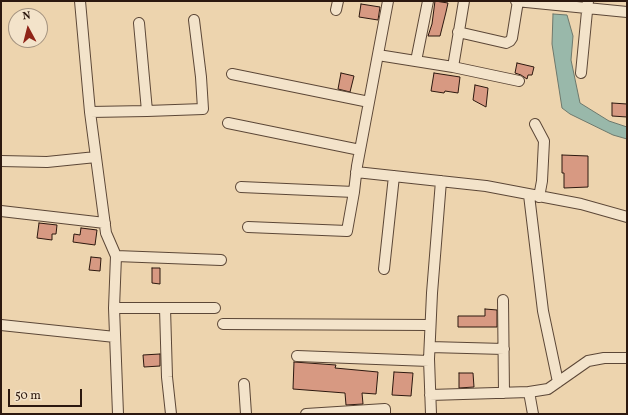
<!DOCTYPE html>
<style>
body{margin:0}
#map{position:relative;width:628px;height:415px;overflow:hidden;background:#edd4ae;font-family:Vollkorn,serif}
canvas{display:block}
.frame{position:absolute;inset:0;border:2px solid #2c180f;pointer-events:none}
.north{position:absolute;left:8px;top:8px;width:40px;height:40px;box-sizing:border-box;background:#f3e3ca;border:1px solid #a3927f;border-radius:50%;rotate:353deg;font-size:11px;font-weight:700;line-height:16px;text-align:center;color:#2c180f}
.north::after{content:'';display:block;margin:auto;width:14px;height:18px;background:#8f2418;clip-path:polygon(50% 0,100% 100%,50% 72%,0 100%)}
.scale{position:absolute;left:8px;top:389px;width:74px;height:18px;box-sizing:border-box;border:2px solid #2c180f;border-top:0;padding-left:5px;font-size:12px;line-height:14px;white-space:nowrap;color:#2c180f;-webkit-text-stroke:3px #f3e3ca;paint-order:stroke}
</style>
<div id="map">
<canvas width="628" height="415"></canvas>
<div class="frame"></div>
<div class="north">N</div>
<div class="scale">50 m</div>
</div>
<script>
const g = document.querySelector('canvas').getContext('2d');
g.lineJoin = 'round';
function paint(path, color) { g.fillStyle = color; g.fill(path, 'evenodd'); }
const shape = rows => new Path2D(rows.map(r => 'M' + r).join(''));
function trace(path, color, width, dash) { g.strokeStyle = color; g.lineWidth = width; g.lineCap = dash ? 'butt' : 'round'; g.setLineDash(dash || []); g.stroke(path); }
const water = shape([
 [553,14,567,15,573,36,571,60,580,103,609,121,627,127,627,139,613,135,570,114,562,108,552,44,553,14]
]);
const building = shape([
 [435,1,448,3,446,12,440,36,428,36,432,24,435,1],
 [361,4,380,7,378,20,359,17,361,4],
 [517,63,534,67,532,75,528,75,527,79,521,75,515,73,517,63],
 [341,73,354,76,350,92,338,89,341,73],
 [434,73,460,77,458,93,445,91,444,93,431,91,434,73],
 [475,85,488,88,486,107,473,100,475,85],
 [612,103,627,104,627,117,612,116,612,103],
 [562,155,588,156,588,187,564,188,564,173,562,173,562,155],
 [39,223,57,225,56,234,52,234,52,240,37,238,39,223],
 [81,228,97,230,95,245,73,242,74,234,80,235,81,228],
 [91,257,101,258,100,271,89,270,91,257],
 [152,268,160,268,160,284,152,283,152,268],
 [485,309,497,310,497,327,458,327,458,316,485,316,485,309],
 [160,354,160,366,144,367,143,355,160,354],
 [294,362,336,365,335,368,378,372,376,394,362,393,363,404,346,405,345,393,293,389,294,362],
 [394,372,413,373,411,396,392,395,394,372],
 [459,373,473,373,474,387,459,388,459,373]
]);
const minor = shape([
 [80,1,90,112,106,233,116,256,114,308,118,414],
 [516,1,627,12],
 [336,10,338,1],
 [458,32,506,43,510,41,512,38,518,1],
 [378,55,453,67,464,1],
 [416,61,428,1],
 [453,67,519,81],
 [581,73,588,1],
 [232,74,369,102],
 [147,111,203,109,201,77,194,20],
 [90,112,147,111,139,23],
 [228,123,360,150],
 [535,124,544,141,542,181,539,197],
 [1,161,47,162,96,157],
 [356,172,486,186,581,204,627,217],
 [241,187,354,192,357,166,388,1],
 [529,195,543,311,558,382],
 [1,211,105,223],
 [248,227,347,231,354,192],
 [116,256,221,260],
 [384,269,394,176],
 [503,300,504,393],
 [114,308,215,308],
 [165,308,167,377,171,414],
 [223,324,430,325],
 [1,325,115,337],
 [430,347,504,349],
 [297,356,429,361],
 [244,384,246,414],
 [529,392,533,414],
 [430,395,529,392,548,389,588,361,604,358,627,358],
 [306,414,385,409,385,414],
 [431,414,429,359,432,293,441,181]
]);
paint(water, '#99b8aa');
trace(water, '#6d786c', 1);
paint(building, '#d79982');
trace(building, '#2c180f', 1);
trace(minor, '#5c4737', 12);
trace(minor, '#f3e3ca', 10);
</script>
